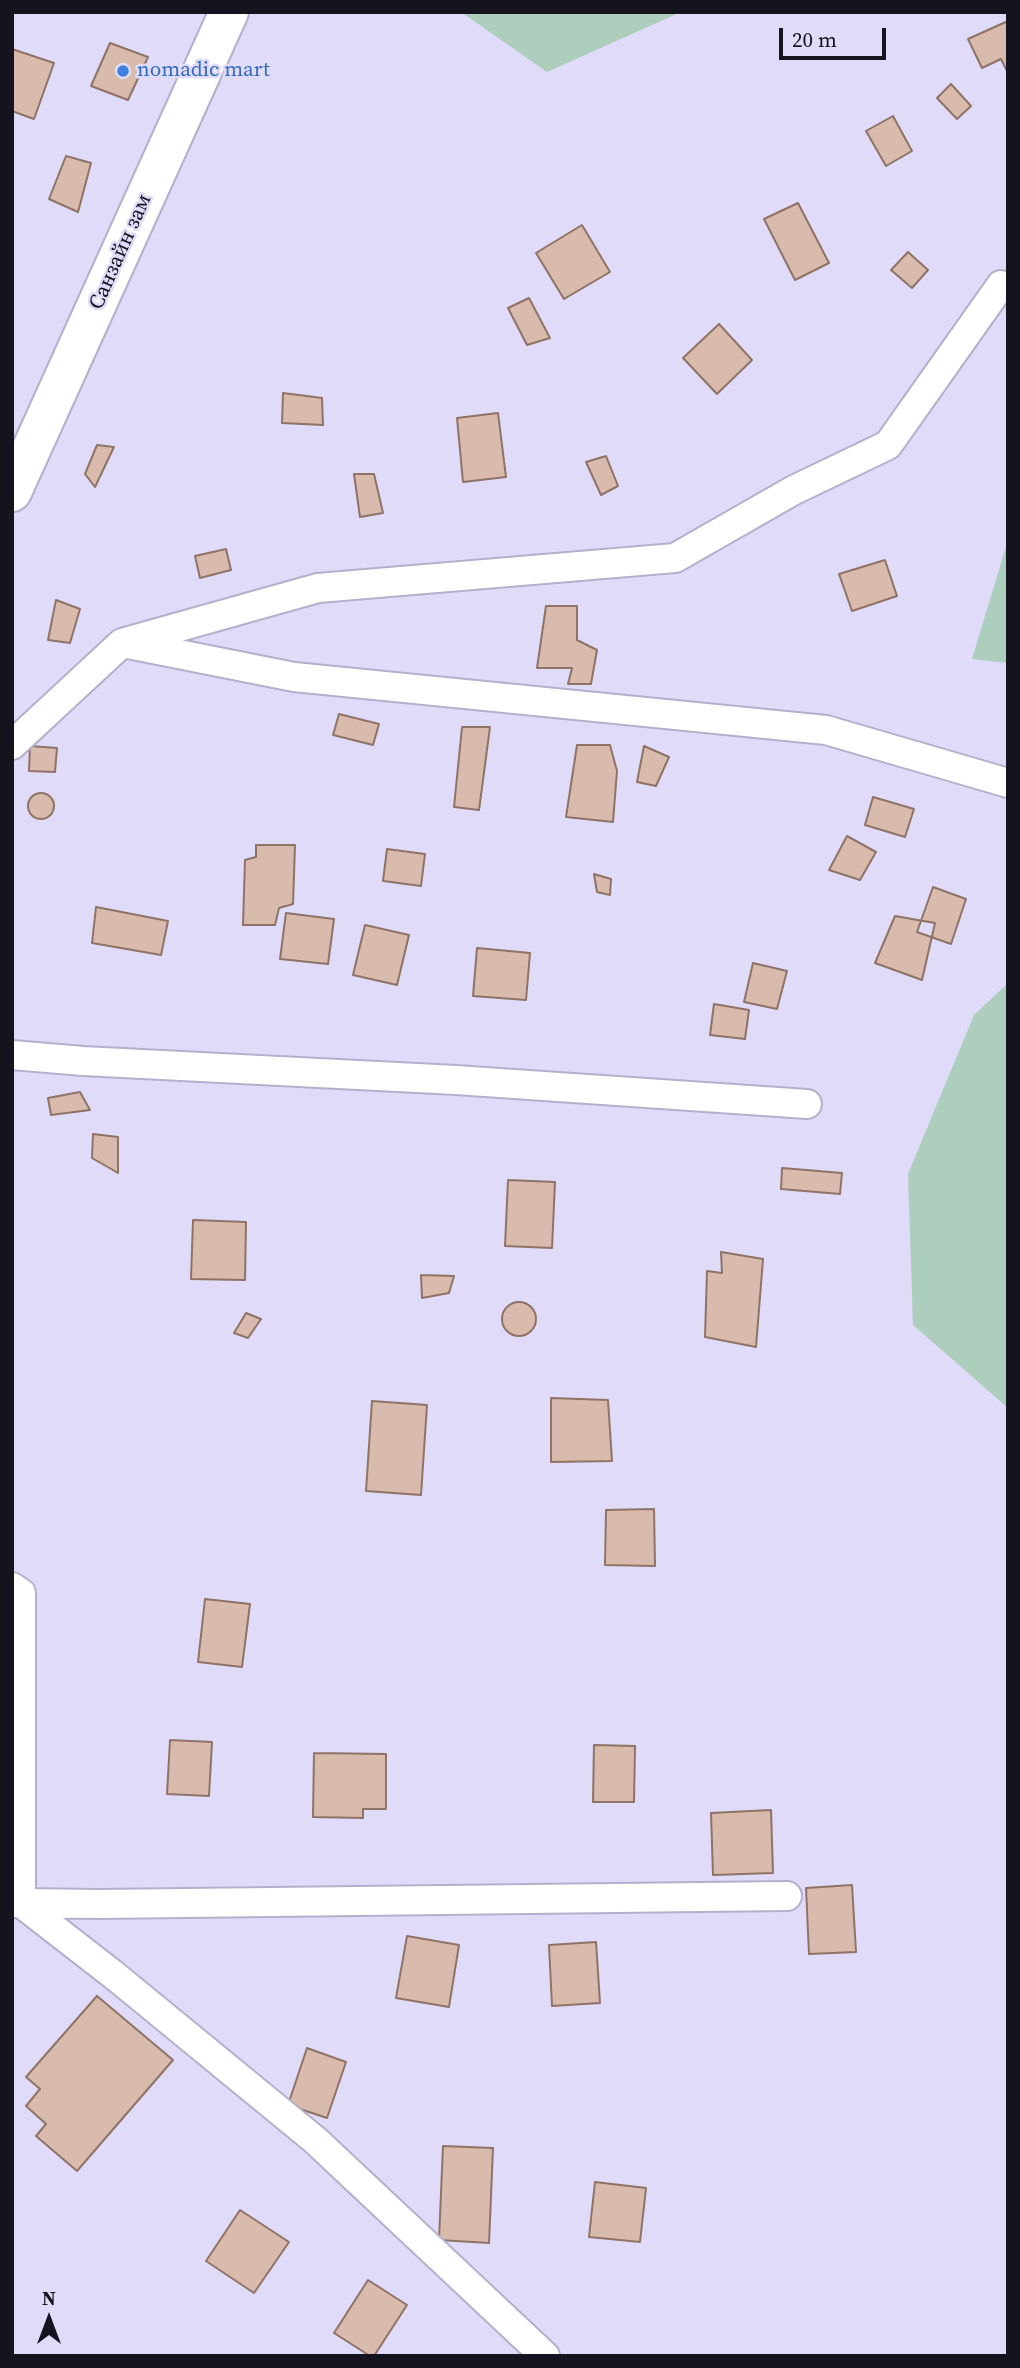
<!DOCTYPE html>
<meta charset="utf-8">
<style>
body{margin:0}
#map{position:relative;width:1020px;height:2368px;overflow:hidden;background:#dfdbf8;font-family:"Source Serif 4",serif}
canvas{display:block}
.frame{position:absolute;inset:0;border:14px solid #15131d;pointer-events:none}
.north{position:absolute;left:14px;top:2284px;width:70px;height:70px;-webkit-text-stroke:5px #dfdbf8;paint-order:stroke;rotate:0deg;font-size:19px;font-weight:700;line-height:28px;text-align:center;color:#15131d}
.north::after{content:'';display:block;margin:auto;width:24px;height:32px;background:#15131d;clip-path:polygon(50% 0,100% 100%,50% 72%,0 100%)}
.scale{position:absolute;left:779px;top:28px;width:107px;height:32px;box-sizing:border-box;border:4px solid #15131d;border-top:0;padding-left:9px;font-size:21px;line-height:24px;white-space:nowrap;color:#15131d;-webkit-text-stroke:5px #dfdbf8;paint-order:stroke}
</style>
<div id="map">
<canvas width="1020" height="2368"></canvas>
<div class="frame"></div>
<div class="north">N</div>
<div class="scale">20 m</div>
</div>
<script>
const g = document.querySelector('canvas').getContext('2d');
g.lineJoin = 'round';
function paint(path, color) { g.fillStyle = color; g.fill(path, 'evenodd'); }
const shape = rows => new Path2D(rows.map(r => 'M' + r).join(''));
function trace(path, color, width, dash) { g.strokeStyle = color; g.lineWidth = width; g.lineCap = dash ? 'butt' : 'round'; g.setLineDash(dash || []); g.stroke(path); }
function write(font, color, halo, rows, align = 'center') {
  g.font = font + ' "Source Serif 4",serif'; g.lineWidth = 5; g.setLineDash([]); g.textBaseline = 'middle'; g.strokeStyle = halo; g.fillStyle = color; for (const [text, x, y, turn = 0] of rows) {
    g.save(); g.translate(x, y); g.rotate((+turn || 0) * Math.PI / 180); g.textAlign = isNaN(turn) ? turn : align; if (halo) g.strokeText(text, 0, 0); g.fillText(text, 0, 0); g.restore();
  }
}
const green = shape([
 [461,12,681,12,547,72],
 [1008,540,1008,663,972,659],
 [1008,983,1008,1408,913,1325,908,1174,974,1015]
]);
const building = shape([
 [1008,21,1008,73,1001,59,982,68,968,39,1008,21],
 [110,43,148,57,128,100,91,86,110,43],
 [12,49,54,63,34,119,12,111,12,49],
 [951,84,971,106,957,119,937,98,951,84],
 [893,116,912,151,886,166,866,131,893,116],
 [66,156,91,163,78,212,49,199,66,156],
 [798,203,829,263,795,280,764,219,798,203],
 [582,225,610,272,564,299,536,253,582,225],
 [908,252,928,270,912,288,891,270,908,252],
 [529,298,550,338,527,345,508,308,529,298],
 [719,324,752,360,717,394,683,358,719,324],
 [283,393,322,398,323,425,282,423,283,393],
 [498,413,506,477,463,482,457,418,498,413],
 [97,445,114,447,95,487,85,474,97,445],
 [606,456,618,486,601,495,586,462,606,456],
 [354,474,374,474,383,513,360,517,354,474],
 [226,549,231,570,200,578,195,556,226,549],
 [885,560,897,596,852,611,839,574,885,560],
 [56,600,80,609,70,643,48,640,56,600],
 [546,606,577,606,577,640,597,650,591,684,568,684,572,668,537,668,546,606],
 [339,714,379,724,373,745,333,735,339,714],
 [462,727,490,727,479,810,454,807,462,727],
 [577,745,610,745,617,771,613,822,566,817,577,745],
 [30,746,57,748,55,772,29,771,30,746],
 [644,746,669,757,656,786,637,782,644,746],
 '28 806a13 13 0 1 1 26 0a13 13 0 1 1-26 0Z',
 [873,797,914,809,905,837,865,825,873,797],
 [847,836,876,852,860,880,829,870,847,836],
 [256,845,295,845,293,904,279,908,275,925,243,925,245,860,256,857,256,845],
 [387,849,425,854,421,886,383,881,387,849],
 [594,874,611,879,610,895,597,892,594,874],
 [933,887,966,899,951,944,917,932,933,887],
 [96,907,168,921,161,955,92,943,96,907],
 [286,913,334,919,328,964,280,959,286,913],
 [895,916,935,923,922,980,875,963,895,916],
 [365,925,409,935,397,985,353,975,365,925],
 [477,948,530,953,526,1000,473,996,477,948],
 [753,963,787,971,777,1009,744,1002,753,963],
 [714,1004,749,1010,745,1039,710,1035,714,1004],
 [80,1092,90,1110,51,1115,48,1098,80,1092],
 [93,1134,118,1137,118,1173,92,1158,93,1134],
 [782,1168,842,1173,840,1194,781,1189,782,1168],
 [508,1180,555,1182,552,1248,505,1246,508,1180],
 [193,1220,246,1222,245,1280,191,1279,193,1220],
 [721,1252,763,1259,756,1347,705,1337,707,1271,722,1273,721,1252],
 [421,1275,454,1276,449,1293,422,1298,421,1275],
 '502 1319a17 17 0 1 1 34 0a17 17 0 1 1-34 0Z',
 [246,1313,261,1319,248,1338,234,1333,246,1313],
 [551,1398,608,1400,612,1461,551,1462,551,1398],
 [372,1401,427,1405,421,1495,366,1491,372,1401],
 [654,1509,655,1566,605,1565,606,1510,654,1509],
 [205,1599,250,1604,242,1667,198,1662,205,1599],
 [170,1740,212,1742,209,1796,167,1794,170,1740],
 [594,1745,635,1746,634,1802,593,1802,594,1745],
 [314,1753,386,1754,386,1809,363,1809,363,1818,313,1817,314,1753],
 [771,1810,773,1873,713,1875,711,1813,771,1810],
 [852,1885,856,1952,809,1954,806,1888,852,1885],
 [407,1936,459,1945,449,2007,396,1998,407,1936],
 [596,1942,600,2003,552,2006,549,1945,596,1942],
 [97,1996,173,2060,77,2171,36,2136,46,2124,26,2106,40,2089,26,2077,97,1996],
 [307,2048,346,2062,327,2118,288,2105,307,2048],
 [443,2146,493,2148,489,2243,439,2240,443,2146],
 [595,2182,646,2188,640,2242,589,2237,595,2182],
 [240,2210,289,2242,254,2293,206,2261,240,2210],
 [368,2280,407,2305,374,2356,370,2356,334,2333,368,2280]
]);
const street = shape([
 [128,644,294,677,826,730,1008,783],
 [12,745,122,643,318,588,675,558,794,490,888,445,1001,285],
 [12,1055,83,1061,456,1080,807,1104],
 [12,1587,21,1593,21,1903,99,1904,787,1896],
 [15,1903,21,1903,115,1976,315,2140,545,2356]
]);
const secondary = shape([
 [12,492,229,12]
]);
const markers = [
 [123,71,7,"#3f7fe0"]
];
const shopNames = [
 ["nomadic mart",137,71]
];
const streetNames = [
 ["Санзайн зам",121,252,-66]
];
paint(green, '#adcebc');
paint(building, '#d9bbad');
trace(building, '#8e7366', 2);
trace(street, '#b4b0cc', 32);
trace(secondary, '#b4b0cc', 42);
trace(street, '#fff', 28);
trace(secondary, '#fff', 38);
for (const [x, y, r, color] of markers) { const dot = new Path2D(); dot.arc(x, y, r, 0, 2 * Math.PI); g.fillStyle = color; g.fill(dot); trace(dot, '#dfdbf8', 2.5); }
write('21px', '#366cbe', '#dfdbf8', shopNames, 'left');
write('21px', '#15131d', '#dfdbf8', streetNames);
</script>
